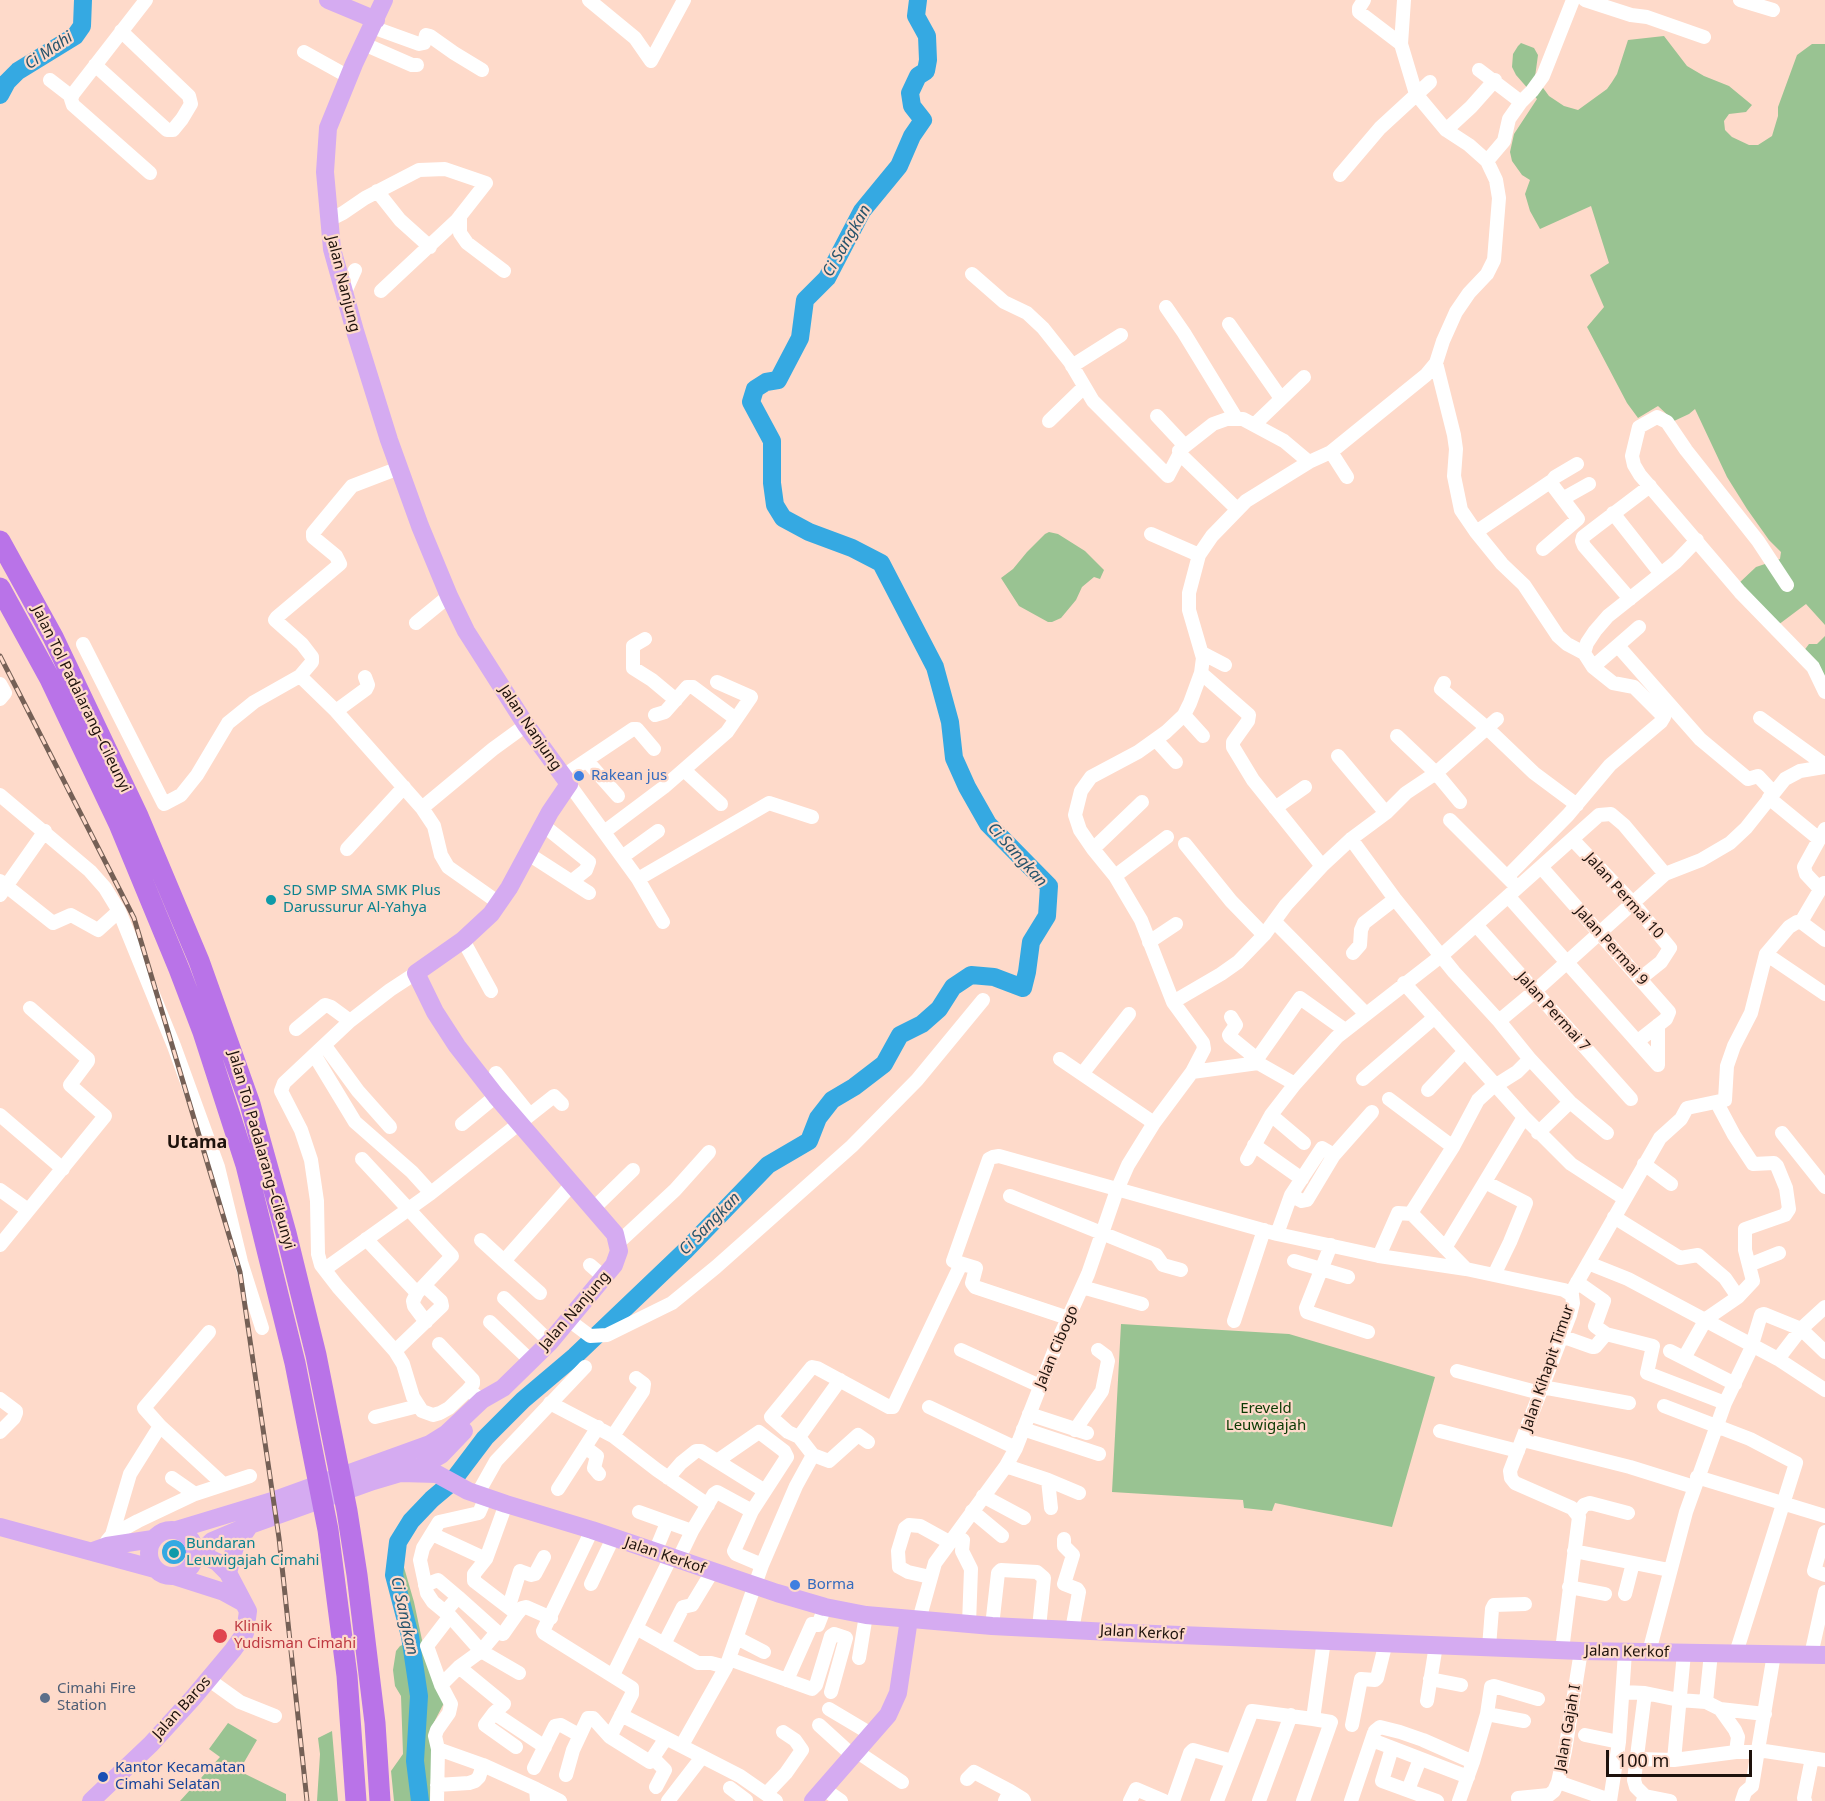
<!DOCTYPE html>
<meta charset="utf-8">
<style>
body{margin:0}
#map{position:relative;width:1825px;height:1801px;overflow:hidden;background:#fedaca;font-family:"Noto Sans",sans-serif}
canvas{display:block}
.scale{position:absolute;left:1606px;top:1750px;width:146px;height:27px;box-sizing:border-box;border:3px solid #1e120c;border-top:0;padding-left:8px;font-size:18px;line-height:21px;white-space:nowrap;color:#1e120c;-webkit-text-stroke:4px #fedaca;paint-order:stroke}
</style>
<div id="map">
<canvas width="1825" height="1801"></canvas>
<div class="scale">100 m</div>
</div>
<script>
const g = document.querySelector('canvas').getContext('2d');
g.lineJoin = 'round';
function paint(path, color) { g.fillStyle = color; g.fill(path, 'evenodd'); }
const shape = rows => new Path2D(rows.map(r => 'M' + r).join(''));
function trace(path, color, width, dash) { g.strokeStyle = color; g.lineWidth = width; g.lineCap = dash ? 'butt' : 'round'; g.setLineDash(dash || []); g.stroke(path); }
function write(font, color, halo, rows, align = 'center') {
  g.font = font + ' "Noto Sans",sans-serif'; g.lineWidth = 4.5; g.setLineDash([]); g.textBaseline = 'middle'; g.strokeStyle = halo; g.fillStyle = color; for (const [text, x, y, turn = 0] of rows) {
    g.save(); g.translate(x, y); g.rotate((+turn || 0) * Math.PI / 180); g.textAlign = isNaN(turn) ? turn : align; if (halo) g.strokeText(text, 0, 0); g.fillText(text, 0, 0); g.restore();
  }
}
const green = shape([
 [1664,36,1687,66,1704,76,1729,86,1752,105,1746,112,1729,114,1724,121,1725,130,1732,137,1749,145,1758,145,1772,136,1778,116,1778,107,1797,55,1812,44,1825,44,1825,625,1806,604,1778,625,1738,584,1756,567,1780,559,1781,552,1769,540,1747,509,1727,477,1695,409,1689,414,1674,421,1658,406,1638,418,1627,403,1587,327,1604,307,1590,275,1609,263,1591,206,1540,229,1530,211,1525,194,1530,180,1522,175,1512,161,1510,152,1514,134,1537,99,1516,75,1512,67,1513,54,1518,46,1521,43,1534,48,1538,55,1535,77,1549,96,1564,106,1578,110,1607,89,1612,82,1617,74,1628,40],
 [1049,532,1058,534,1085,551,1104,570,1100,579,1094,577,1082,587,1076,600,1061,618,1052,622,1048,622,1019,606,1001,578,1013,569,1027,552,1045,534],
 [1825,636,1825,681,1803,652,1809,644,1817,644],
 [1121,1324,1289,1334,1435,1377,1392,1527,1275,1503,1272,1511,1244,1508,1243,1500,1112,1492],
 [401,1557,414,1602,422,1640,444,1703,430,1730,432,1753,430,1801,394,1801,391,1771,403,1754,401,1696,395,1686,393,1670,396,1651,400,1646,415,1639,397,1578,398,1566],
 [228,1723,257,1740,239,1771,286,1794,286,1801,180,1801,220,1757,209,1749],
 [332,1731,338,1801,317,1801,320,1754,318,1738]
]);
const water = shape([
 '162 1552a12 12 0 1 1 24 0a12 12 0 1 1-24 0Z'
]);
const river = shape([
 [0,95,7,82,18,71,75,36,82,26,83,0],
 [420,1801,415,1761,419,1696,410,1636,394,1575,398,1542,411,1521,432,1499,451,1483,485,1438,523,1400,575,1356,685,1251,768,1165,809,1141,818,1118,832,1100,854,1087,884,1064,900,1035,922,1024,939,1009,953,987,971,975,994,977,1023,988,1027,972,1031,942,1047,916,1049,886,988,824,967,787,954,758,950,722,935,667,881,563,852,548,809,532,783,518,775,505,772,483,772,441,751,402,755,389,766,382,778,380,800,338,805,300,827,278,862,211,899,166,912,136,923,120,912,106,910,93,918,76,926,71,928,60,927,36,916,16,918,0]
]);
const minor = shape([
 [146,0,73,94,71,99,73,105,150,173],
 [589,0,635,38,651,61,684,0],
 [1364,0,1359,8,1359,12,1401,44],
 [1585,0,1631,15,1647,17,1704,37],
 [1740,0,1773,10],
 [372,27,419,44,424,43,426,35,430,36,454,53,482,70],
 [364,44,412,65,417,65],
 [304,52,349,77],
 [95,65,167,130,173,130,182,119,191,104,189,96,121,31],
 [1479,70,1521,102,1509,119,1504,141,1487,161],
 [50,80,72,97],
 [1521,102,1532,91,1543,76,1573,0],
 [1446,130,1471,107,1495,80],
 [1340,175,1380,128,1430,82],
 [377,191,400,220,430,247],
 [460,216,460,233,467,243,504,271],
 [329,220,343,213,365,198,419,170,445,169,486,183,457,220,381,291],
 [972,274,1004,302,1027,313,1043,328,1070,362,1093,401,1168,476,1180,453],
 [344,294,355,270],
 [1166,307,1184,333,1236,418],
 [1229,324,1280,397],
 [1436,363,1454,435,1456,449,1454,476,1461,510,1476,532,1502,564,1524,585,1558,636,1567,644,1584,653,1587,643,1595,631,1608,616,1676,562,1697,540],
 [1072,366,1121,335],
 [1157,416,1185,446,1179,451,1180,454,1237,509],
 [1049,421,1084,387],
 [1255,424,1304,377],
 [1185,446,1213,424,1227,419,1243,419,1284,441,1309,462],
 [1331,452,1347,477],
 [1551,482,1555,477,1577,464],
 [1564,498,1589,484],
 [1613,513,1661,574],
 [1476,532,1550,482,1578,519,1543,549],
 [1151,534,1199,555],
 [1787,585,1758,541,1686,450,1667,422,1657,417,1639,427,1632,456,1634,465,1640,475,1740,592,1813,667,1825,692],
 [1630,599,1584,546,1582,541,1583,537,1596,527,1650,486],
 [416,623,449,596],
 [645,639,633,646,633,668,652,680,676,700],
 [83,644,164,804,181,795,197,775,228,723,254,702,300,676,312,662,312,657,302,644,275,620,277,617,340,564,336,556,313,537,313,533,352,486,399,468],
 [1618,646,1700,739,1748,779,1758,776,1773,792],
 [1202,653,1225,665],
 [1593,667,1639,627],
 [1201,673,1249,715,1248,721,1233,742,1233,747,1253,780,1322,866],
 [300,676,336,711,422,808,434,826,441,855,448,867,499,903],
 [1444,683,1441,689,1487,728,1534,773,1577,805],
 [0,684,5,693,0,699],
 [336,711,366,689,368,685,365,677],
 [655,715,665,712,687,687,693,687,736,719],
 [1184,715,1203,736],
 [1760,718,1825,765],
 [1397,736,1436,773,1460,802],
 [1156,740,1176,762],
 [1338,756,1386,813],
 [587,761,618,796],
 [684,770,721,804],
 [563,776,633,729,637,729,654,749],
 [569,784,638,879,663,922],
 [0,795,90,871,105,888,119,911,174,1046,218,1167,241,1262,262,1328],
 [1769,798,1819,839],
 [422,808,493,749,526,725],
 [1275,808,1305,787],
 [1450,820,1512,882],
 [543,825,589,862,586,870,572,881],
 [604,832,664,787,727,732,751,697,717,682],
 [1351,839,1395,899,1454,972,1499,1021,1529,1058,1528,1061,1517,1072,1490,1089,1478,1100,1453,1147,1413,1210,1412,1214,1466,1269,1564,1290,1572,1295,1573,1303,1570,1315,1510,1471,1511,1478,1515,1483,1572,1508,1579,1517,1562,1650],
 [1573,840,1633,903,1670,948,1661,962,1641,978],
 [1185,844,1231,901,1264,935],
 [347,849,404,787],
 [1093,849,1142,802],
 [527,853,589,893],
 [622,857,658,831],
 [1541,867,1669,1012,1666,1019,1638,1041],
 [1115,876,1167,837],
 [1507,877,1568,815,1610,765,1661,722,1664,717,1634,687,1613,683,1593,667,1584,653],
 [638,879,769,803,812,817],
 [0,881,53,923,71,915,98,930,119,911],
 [1820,889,1806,874,1804,867,1825,829],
 [0,895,45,831],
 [1508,896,1658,1065],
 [1274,921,1366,1014],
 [1801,922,1824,883],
 [1476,925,1631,1099],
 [463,940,491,991],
 [1825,940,1801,922,1797,922,1789,927,1766,954,1825,994],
 [1149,942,1176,924],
 [1353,953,1360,945,1361,930,1364,923,1395,899],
 [416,973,390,990,350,1021,284,1083,281,1091,301,1130,311,1160,317,1201,318,1254,321,1265,338,1287,395,1351,403,1364,413,1397,422,1411,433,1415,440,1413,449,1408,468,1390,482,1400],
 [1404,983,1524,1117,1445,1248],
 [1173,1002,1221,974,1238,962,1264,935,1286,905,1322,866,1351,839,1386,813,1406,793,1436,773,1497,719],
 [1231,1017,1236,1025,1229,1035,1230,1037,1257,1059],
 [1499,1021,1535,991,1665,874,1701,860,1730,843,1746,828,1785,779,1800,771,1825,767],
 [296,1029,325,1005,331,1007,350,1021],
 [325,1046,358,1091,390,1127],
 [315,1056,355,1122,412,1172,431,1193],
 [1529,1058,1570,1102,1607,1133],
 [1060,1059,1154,1123],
 [1258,1063,1257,1059,1300,998,1345,1030],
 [1658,1065,1658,1025],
 [1192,1072,1258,1063,1295,1084,1337,1037,1441,956,1599,815,1611,814,1624,825,1665,874],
 [496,1073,530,1115],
 [1082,1074,1129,1014],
 [1363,1079,1435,1017],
 [1428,1090,1465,1051],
 [1389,1099,1453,1147],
 [0,1115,63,1169],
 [1271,1115,1304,1143],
 [1524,1117,1571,1164,1625,1199],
 [462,1124,496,1096],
 [1538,1133,1570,1102],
 [1782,1133,1825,1187],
 [1254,1145,1302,1179],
 [362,1159,452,1256,417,1293,413,1301,414,1306,426,1322],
 [1247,1159,1271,1115,1295,1084],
 [1644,1164,1671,1184],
 [1485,1182,1526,1203,1510,1242,1494,1275],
 [0,1190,28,1210],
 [1291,1195,1302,1201,1307,1200,1334,1155],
 [1010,1196,1156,1255,1163,1265,1181,1270],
 [594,1208,633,1170],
 [1614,1217,1680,1258,1698,1255,1725,1278,1738,1297],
 [1277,1234,1291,1195,1322,1148,1334,1155,1372,1112],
 [366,1239,417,1293],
 [481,1240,504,1261],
 [619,1242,675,1190,709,1152],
 [0,1245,105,1116,70,1085,88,1061,88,1059,30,1008],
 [1331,1245,1306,1308,1307,1312,1368,1332],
 [1379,1256,1398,1213,1412,1214],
 [1294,1261,1348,1277],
 [1588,1263,1628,1279,1778,1359,1801,1329,1825,1307],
 [590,1265,604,1277],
 [1749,1265,1779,1253],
 [325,1269,431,1193,554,1096,562,1104],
 [1577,1282,1604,1301,1595,1326,1606,1334],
 [1082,1287,1142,1304],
 [540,1293,504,1261,573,1183],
 [1571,1293,1660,1138,1681,1119,1687,1108,1725,1100,1727,1066,1734,1046,1751,1013,1766,954],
 [504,1298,550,1342],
 [1068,1318,975,1287,972,1283,976,1268,953,1261,989,1159,993,1157,999,1156,1277,1234,1379,1256,1466,1269],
 [570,1321,590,1336,607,1335,672,1303,716,1267,852,1146,917,1080,983,1000],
 [1234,1321,1264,1230],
 [490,1322,531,1361],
 [209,1332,144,1408,160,1426,223,1484],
 [1561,1336,1592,1347,1595,1347,1606,1334,1653,1346,1647,1373,1725,1403],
 [439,1344,473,1380,473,1384,468,1390],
 [961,1350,1040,1386],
 [395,1351,442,1306,441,1301,425,1286],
 [1670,1351,1735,1384],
 [1684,1358,1706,1319,1738,1297,1753,1281,1745,1250,1745,1229,1785,1215,1789,1209,1786,1188,1777,1166,1774,1163,1753,1164,1734,1135,1717,1103],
 [1778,1359,1825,1390],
 [1457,1371,1540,1393],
 [1542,1387,1629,1403],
 [0,1399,16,1411,16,1413,14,1418,0,1432],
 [550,1403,613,1436,657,1470,708,1505],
 [1664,1406,1750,1439,1796,1463,1736,1653],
 [929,1407,1016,1448],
 [1029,1414,1087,1433],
 [375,1417,418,1406],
 [1023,1429,1099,1454],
 [1075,1430,1102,1391,1108,1361,1106,1356,1098,1350],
 [1440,1431,1518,1451],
 [613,1436,643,1391,644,1384,636,1378],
 [799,1437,788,1432,771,1417,812,1367,817,1368,889,1407,893,1407,961,1264],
 [1523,1440,1630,1467,1694,1487],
 [585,1447,597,1456,594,1468,599,1474],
 [813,1455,829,1461,858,1435,868,1442],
 [717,1461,765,1491],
 [1006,1466,1048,1480,1051,1508],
 [1697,1477,1825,1516],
 [172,1478,195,1494],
 [668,1478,681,1463,696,1451,701,1451,717,1461,759,1432,784,1451,787,1457,752,1511],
 [1048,1480,1079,1493],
 [558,1489,598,1427],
 [478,1493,496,1461,585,1367],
 [983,1496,1024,1518],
 [972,1511,1002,1536],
 [639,1512,692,1531],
 [1578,1513,1584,1505,1590,1503,1628,1513],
 [592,1530,543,1631,544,1633,632,1688,632,1694,610,1737,650,1762,666,1738],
 [1825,1532,1814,1571,1825,1575],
 [432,1534,486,1559,506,1504],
 [112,1535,130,1474,160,1426],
 [1064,1539,1064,1546,1073,1555,1064,1584,1077,1589,1079,1592,1072,1630],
 [963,1540,962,1551,971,1569,969,1624],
 [107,1546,107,1541,112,1535,138,1521,195,1494,250,1476],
 [1574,1551,1669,1570],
 [655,1552,667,1523],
 [486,1559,474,1574,474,1581,517,1614,522,1608,526,1607,551,1618],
 [678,1560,692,1531,714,1494,717,1492,752,1511,734,1551,736,1554,762,1565],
 [930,1577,908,1572,899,1567,898,1551,905,1528,909,1525,920,1526,949,1542],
 [591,1584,613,1538],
 [425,1585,438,1580,458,1597],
 [1569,1587,1605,1594],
 [1625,1594,1633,1563],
 [509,1606,520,1571,531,1575,535,1574,544,1557],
 [450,1616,481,1651,519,1673],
 [919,1620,935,1563,1006,1466,1016,1448,1060,1336,1088,1274,1117,1190,1128,1165,1154,1123,1192,1072,1204,1049,1203,1043,1173,1002,1141,920,1115,876,1093,849,1080,830,1075,815,1081,791,1091,777,1138,752,1166,732,1184,715,1190,703,1201,673,1203,658,1189,610,1189,593,1199,555,1212,536,1246,501,1309,462,1331,452,1426,375,1436,363,1443,341,1456,312,1469,293,1487,274,1494,260,1499,198,1496,180,1487,161,1469,145,1446,130,1416,94,1401,44,1404,0],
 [992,1626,998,1573,1001,1570,1037,1572,1044,1578,1039,1628],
 [636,1628,698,1663,711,1663,726,1667],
 [497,1632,503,1634,517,1614],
 [737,1638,764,1652],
 [664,1644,683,1607,692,1605,712,1572],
 [1489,1647,1492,1609,1494,1605,1525,1604],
 [1649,1652,1686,1512,1725,1403,1750,1351,1761,1315,1764,1314,1801,1329,1825,1352],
 [1811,1655,1825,1592],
 [859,1658,866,1615],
 [729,1659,812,1689,816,1685,831,1636,834,1634,846,1638,831,1692],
 [459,1667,504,1704,494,1713,485,1725,516,1747],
 [613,1675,671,1557],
 [208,1679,240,1702,275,1716],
 [1430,1679,1461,1685],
 [787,1680,812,1624,818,1625,825,1607],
 [441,1685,459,1667,481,1651,497,1632,458,1597,445,1612],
 [1623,1692,1645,1693,1634,1780,1636,1787,1645,1796,1643,1801],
 [1645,1693,1679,1700,1706,1702,1720,1709,1765,1714],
 [1427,1701,1436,1645],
 [1706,1702,1711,1653],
 [829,1709,871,1734],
 [1720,1709,1735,1730,1738,1737,1736,1752],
 [494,1713,545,1747],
 [1487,1714,1524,1721],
 [621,1715,740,1776,776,1801],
 [819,1725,852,1755],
 [1352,1725,1361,1679,1375,1680,1377,1678,1386,1642],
 [1375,1731,1380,1727,1400,1732,1423,1740,1473,1762],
 [1585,1735,1619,1742],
 [1372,1740,1468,1777],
 [682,1745,726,1667,762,1565,796,1486,813,1455,799,1437,840,1380],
 [1392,1748,1382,1781,1437,1801],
 [438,1749,483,1765,536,1789,537,1801],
 [1758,1750,1774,1654],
 [856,1751,902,1782],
 [654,1759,665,1770,656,1787],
 [1638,1759,1674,1760,1736,1752,1758,1752],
 [1674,1760,1684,1653],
 [534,1768,555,1726,561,1725,579,1735],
 [566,1775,573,1750,588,1718,593,1718,610,1737],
 [967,1779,974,1772,1010,1791],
 [1558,1782,1610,1800],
 [437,1785,469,1783,475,1781,479,1777,483,1765],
 [730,1788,746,1800],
 [536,1789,560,1801],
 [824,1789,841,1801],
 [1408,1790,1420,1759],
 [767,1793,786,1773,802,1750,795,1740,783,1732],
 [1645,1796,1670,1801],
 [1518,1798,1549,1795,1554,1791,1558,1782,1565,1751,1581,1651],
 [437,1801,438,1749,435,1736,437,1730,449,1713,451,1704,441,1685,427,1646,450,1616,433,1602,427,1593,420,1560,423,1548,439,1522,479,1513,486,1497],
 [668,1801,702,1757],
 [1005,1801,1010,1791,1023,1799,1024,1801],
 [1130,1801,1136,1789,1164,1801],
 [1173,1801,1190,1753,1193,1750,1232,1761],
 [1217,1801,1252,1711,1313,1719],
 [1259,1801,1291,1715],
 [1303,1801,1331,1722,1313,1719,1324,1640],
 [1351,1801,1374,1733],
 [1459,1801,1473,1762,1487,1714,1491,1687,1494,1686,1538,1699],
 [1610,1801,1619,1742,1625,1652],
 [1742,1801,1745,1792,1752,1786,1758,1750,1825,1760],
 [1805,1801,1804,1798,1812,1758]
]);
const major = shape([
 [328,0,376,20],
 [401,1473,437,1474,468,1491,506,1504,592,1530,777,1593,825,1607,866,1615,992,1626,1130,1633,1581,1651,1825,1655],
 [0,1527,155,1569],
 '149 1553a23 23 0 1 1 46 0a23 23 0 1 1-46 0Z',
 [176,1530,275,1500,430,1444,446,1434,482,1400,503,1388,550,1342,604,1277,614,1265,619,1251,615,1234,496,1096,457,1046,435,1012,416,973,463,940,491,914,509,888,550,812,569,784,526,725,466,631,449,596,420,526,389,440,355,331,332,249,325,172,328,128,354,64,384,0],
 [93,1551,107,1546,153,1539],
 [196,1556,212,1541,250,1525,373,1481,420,1467,441,1455,464,1431],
 [228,1573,235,1547,250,1525],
 [174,1576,224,1592,244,1603],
 [91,1801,151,1744,192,1699,233,1650,245,1633,248,1611,228,1573,217,1562,209,1558,196,1556],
 [813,1801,888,1715,898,1693,909,1619]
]);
const highway = shape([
 [0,541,53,637,138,816,199,961,250,1104,286,1233,316,1355,347,1511,357,1575,375,1723,380,1801],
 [0,588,50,679,119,824,179,969,203,1032,246,1165,295,1363,328,1530,347,1676,356,1801]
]);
const rail = shape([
 [0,656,134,918,240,1272,279,1538,307,1801]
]);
const markers = [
 [579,776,6,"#3f7fe0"],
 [271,900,6,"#0f9aa8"],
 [174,1553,6,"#0f9aa8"],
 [795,1585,6,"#3f7fe0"],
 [220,1636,8,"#e0444e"],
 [45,1698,6,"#5c6f8a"],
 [103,1777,6,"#1a4fb4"]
];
const streetNames = [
 ["Jalan Nanjung",343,284,76],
 ["Jalan Tol Padalarang–Cileunyi",81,699,64],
 ["Jalan Nanjung",530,728,56],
 ["Jalan Permai 10",1624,896,48],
 ["Jalan Permai 9",1611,946,48],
 ["Jalan Permai 7",1553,1012,48],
 ["Jalan Tol Padalarang–Cileunyi",261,1150,74],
 ["Jalan Nanjung",575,1311,-49],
 ["Jalan Cibogo",1057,1347,-67],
 ["Jalan Kihapit Timur",1548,1368,-71],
 ["Jalan Kerkof",665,1556,19],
 ["Jalan Kerkof",1142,1633,3],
 ["Jalan Kerkof",1627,1652,1],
 ["Jalan Baros",182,1708,-48],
 ["Jalan Gajah I",1568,1728,-80]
];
const shopNames = [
 ["Rakean jus",591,776],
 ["Borma",807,1585]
];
const cultureNames = [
 ["SD SMP SMA SMK Plus",283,891],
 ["Darussurur Al-Yahya",283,908],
 ["Bundaran",186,1544],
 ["Leuwigajah Cimahi",186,1561]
];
const parkNames = [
 ["Ereveld",1266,1409],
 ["Leuwigajah",1266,1426]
];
const healthNames = [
 ["Klinik",234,1627],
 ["Yudisman Cimahi",234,1644]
];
const serviceNames = [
 ["Cimahi Fire",57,1689],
 ["Station",57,1706]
];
const transitNames = [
 ["Kantor Kecamatan",115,1768],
 ["Cimahi Selatan",115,1785]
];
const waterNames = [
 ["Ci Mahi",49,51,-34],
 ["Ci Sangkan",847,241,-60],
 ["Ci Sangkan",1017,855,48],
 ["Ci Sangkan",710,1224,-46],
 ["Ci Sangkan",404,1616,78]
];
const quarterNames = [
 ["Utama",197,1143]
];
paint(green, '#99c392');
paint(water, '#35a9e2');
trace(river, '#35a9e2', 18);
trace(minor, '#fff', 14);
trace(major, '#d5abf1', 18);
trace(highway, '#b973e8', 21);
trace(rail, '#756056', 5);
trace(rail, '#fedaca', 3, [9]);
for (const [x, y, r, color] of markers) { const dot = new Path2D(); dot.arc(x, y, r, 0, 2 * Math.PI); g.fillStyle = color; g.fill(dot); trace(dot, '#fedaca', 2); }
write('15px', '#1e120c', '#fedaca', streetNames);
write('15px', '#366cbe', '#fedaca', shopNames, 'left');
write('15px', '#0d838f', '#fedaca', cultureNames, 'left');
write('15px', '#0b3a03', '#fedaca', parkNames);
write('15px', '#be3a42', '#fedaca', healthNames, 'left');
write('15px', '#4e5e75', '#fedaca', serviceNames, 'left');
write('15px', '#164399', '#fedaca', transitNames, 'left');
write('italic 16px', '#27546c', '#fedaca', waterNames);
write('bold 18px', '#1e120c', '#fedaca', quarterNames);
</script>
